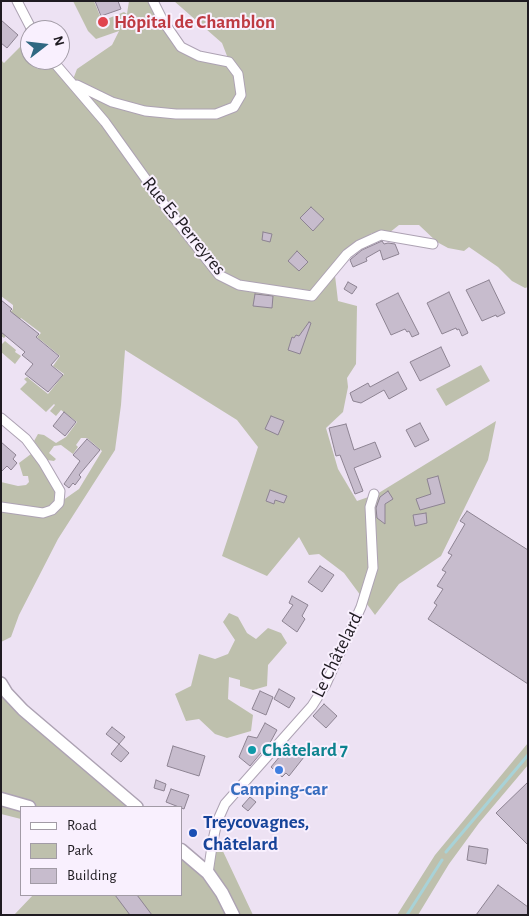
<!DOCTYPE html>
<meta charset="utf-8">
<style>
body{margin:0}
#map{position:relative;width:529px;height:916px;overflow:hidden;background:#ede2f3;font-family:"Alegreya Sans",sans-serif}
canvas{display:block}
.frame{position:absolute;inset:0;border:2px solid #1f1b21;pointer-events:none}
.legend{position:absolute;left:20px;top:806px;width:162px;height:90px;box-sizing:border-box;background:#f9f0fe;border:1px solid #a29ba6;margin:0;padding:6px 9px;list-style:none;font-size:15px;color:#1f1b21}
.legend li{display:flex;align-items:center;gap:10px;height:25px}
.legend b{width:25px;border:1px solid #a29ba6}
.north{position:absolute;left:20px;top:20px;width:50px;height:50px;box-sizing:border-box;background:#f9f0fe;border:1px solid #a29ba6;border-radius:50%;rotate:74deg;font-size:14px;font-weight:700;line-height:20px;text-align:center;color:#1f1b21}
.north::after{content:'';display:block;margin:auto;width:18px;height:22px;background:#306882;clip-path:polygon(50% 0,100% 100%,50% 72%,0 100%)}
</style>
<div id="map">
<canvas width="529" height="916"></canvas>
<div class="frame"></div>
<ul class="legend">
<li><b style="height:6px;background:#fff"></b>Road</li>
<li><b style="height:14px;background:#bec0ad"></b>Park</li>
<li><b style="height:14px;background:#c7bccd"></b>Building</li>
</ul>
<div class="north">N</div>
</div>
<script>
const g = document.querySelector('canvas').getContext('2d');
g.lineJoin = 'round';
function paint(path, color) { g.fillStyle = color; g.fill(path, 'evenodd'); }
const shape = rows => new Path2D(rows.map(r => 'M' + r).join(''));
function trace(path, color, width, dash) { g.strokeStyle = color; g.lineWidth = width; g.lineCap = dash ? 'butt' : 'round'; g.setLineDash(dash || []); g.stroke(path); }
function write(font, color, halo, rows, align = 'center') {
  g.font = font + ' "Alegreya Sans",sans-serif'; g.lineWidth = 4; g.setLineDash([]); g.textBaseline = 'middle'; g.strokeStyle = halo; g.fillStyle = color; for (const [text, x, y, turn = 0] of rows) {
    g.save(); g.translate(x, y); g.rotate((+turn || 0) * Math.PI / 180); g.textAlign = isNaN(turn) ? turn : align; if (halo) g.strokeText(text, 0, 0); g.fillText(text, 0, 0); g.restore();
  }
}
const green = shape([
 [73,1,94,1,102,21,124,12,127,14,129,1,153,1,180,47,229,61,222,43,174,1,528,1,528,287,525,288,512,281,498,267,469,247,464,251,448,248,437,242,419,225,399,225,389,233,372,233,353,247,334,267,338,301,357,306,356,364,347,378,348,387,343,412,326,428,338,469,357,501,377,494,496,421,488,460,441,556,399,584,375,615,344,573,319,554,309,555,299,537,267,576,222,556,258,447,237,420,125,350,121,405,115,450,58,539,19,615,11,637,1,642,1,482,18,486,26,485,29,482,28,476,23,476,19,463,35,451,53,478,59,503,79,489,102,451,87,438,81,438,76,445,78,447,73,454,61,445,54,446,49,453,56,459,54,461,47,460,34,441,38,434,44,435,56,443,66,437,77,422,61,410,56,416,50,411,55,405,54,404,46,412,20,389,27,382,24,379,27,377,48,394,64,374,53,366,60,356,37,337,41,333,21,318,4,338,1,336,1,323,13,309,13,305,1,296,1,60,4,63,20,47,30,45,30,60,50,60,72,82,77,69,112,45,119,31,96,39,88,31],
 [5,341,16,350,15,352,21,356,15,364,1,352,1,345],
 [481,365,490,381,446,406,436,389],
 [229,613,238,617,247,633,256,639,268,628,281,633,287,643,268,665,267,686,253,690,240,686,240,680,229,677,228,699,253,715,251,731,227,738,215,734,199,719,186,721,175,694,191,686,199,654,215,659,228,654,235,640,223,622],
 [7,693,137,807,21,807,21,819,1,814,1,695],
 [528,743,528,765,479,823,449,864,418,915,397,915,435,855],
 [220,845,253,915,14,915,33,895,181,895,181,850,208,873,211,850]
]);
const stream = shape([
 [446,852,528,755],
 [407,915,442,860]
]);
const building = shape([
 [95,1,118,1,121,9,101,16,95,1],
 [1,20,18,35,7,48,1,43,1,20],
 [311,207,324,219,313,231,300,218,311,207],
 [263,232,272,234,270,242,262,240,263,232],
 [382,241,384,244,388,243,395,244,399,254,383,260,380,250,366,258,367,261,353,267,350,260,351,259,362,250,382,241],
 [297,251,308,262,299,271,288,261,297,251],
 [489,280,505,313,497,317,496,315,482,321,466,290,489,280],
 [348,282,357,287,352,294,344,289,348,282],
 [449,292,468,333,462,336,459,329,457,330,456,328,442,334,427,303,449,292],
 [398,293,419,334,412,337,409,331,407,332,405,329,391,335,376,304,398,293],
 [255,294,273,296,272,308,253,306,255,294],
 [1,300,12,309,10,311,39,334,36,337,59,356,51,365,63,375,48,392,25,374,33,364,22,355,25,352,1,332,1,300],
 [309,322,311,323,300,354,288,350,292,337,294,338,296,335,299,336,309,322],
 [441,347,450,366,420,381,410,362,441,347],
 [398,372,407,389,389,399,384,390,361,403,353,401,350,393,368,383,370,387,398,372],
 [64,412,76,422,65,436,53,426,64,412],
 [271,416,284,421,278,435,265,429,271,416],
 [420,423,429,440,415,447,406,430,420,423],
 [346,424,354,450,375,442,381,457,354,468,363,491,355,494,340,455,336,456,329,428,346,424],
 [87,439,100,450,79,475,81,477,75,485,73,483,69,488,64,484,80,461,73,455,87,439],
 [1,442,16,455,13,459,17,463,11,470,7,466,1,472,1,442],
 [438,476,445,503,420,510,416,499,431,494,427,479,438,476],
 [270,490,287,496,284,503,275,500,274,504,266,501,270,490],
 [388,491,393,499,385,504,385,524,377,518,376,508,380,497,388,491],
 [467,511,528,550,528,684,428,619,437,605,434,603,443,589,437,586,446,572,442,570,452,555,448,553,465,524,460,521,467,511],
 [426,513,427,523,415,526,413,515,426,513],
 [320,566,334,575,322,592,308,582,320,566],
 [292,596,308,605,302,616,305,619,297,632,282,621,293,605,289,603,292,596],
 [279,689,295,698,289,708,274,699,279,689],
 [260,691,273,697,266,715,252,709,260,691],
 [324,704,337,716,326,728,313,716,324,704],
 [265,723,277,730,271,741,250,766,239,757,248,736,257,738,265,723],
 [112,727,125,737,119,744,106,734,112,727],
 [119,744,129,753,121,762,111,754,119,744],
 [290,744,304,757,289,776,286,773,282,777,271,767,290,744],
 [173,746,205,756,199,776,167,766,173,746],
 [156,780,166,784,164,791,154,788,156,780],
 [528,782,528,845,496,813,528,782],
 [171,789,189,795,184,809,166,802,171,789],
 [250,797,256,802,248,811,242,806,250,797],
 [469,846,488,849,486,864,467,860,469,846],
 [498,885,528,907,528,915,476,915,498,885],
 [115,895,137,895,152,915,130,915,115,895]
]);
const minor = shape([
 [17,1,32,30],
 [52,60,105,122,171,214,219,275,239,285,312,296,347,254,359,245,381,235,433,244],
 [77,85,112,102,145,111,176,114,216,114,234,107,241,95,238,74,229,62,199,56,181,47,163,21,153,1],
 [1,418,26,439,43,462,60,491,59,503,52,510,43,513,1,507],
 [208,873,213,840,217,822,225,804,312,706,326,684,361,607,373,568,370,507,374,494]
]);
const tertiary = shape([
 [1,683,7,693,23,710,137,807]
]);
const secondary = shape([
 [1,799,29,807],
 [181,850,208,873,222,893,233,915]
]);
const markers = [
 [103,22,6,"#e0444e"],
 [252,750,5,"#0f9aa8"],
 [279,770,5,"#3f7fe0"],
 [193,833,5,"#1a4fb4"]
];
const healthNames = [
 ["Hôpital de Chamblon",114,22]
];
const streetNames = [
 ["Rue Es Perreyres",184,226,51],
 ["Le Châtelard",337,655,-64]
];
const cultureNames = [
 ["Châtelard 7",262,750]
];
const shopNames = [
 ["Camping-car",279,789]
];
const transitNames = [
 ["Treycovagnes,",203,822],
 ["Châtelard",203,844]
];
paint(green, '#bec0ad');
trace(stream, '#a8d2d7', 3);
paint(building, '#c7bccd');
trace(building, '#8d8392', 1);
trace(minor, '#ada2b3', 11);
trace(tertiary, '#ada2b3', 14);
trace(secondary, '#ada2b3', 15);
trace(minor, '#fff', 9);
trace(tertiary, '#fff', 11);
trace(secondary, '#fff', 12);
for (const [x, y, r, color] of markers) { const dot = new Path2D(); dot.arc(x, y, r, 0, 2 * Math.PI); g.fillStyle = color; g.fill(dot); trace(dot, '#f9f0fe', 2); }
write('bold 19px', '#be3a42', '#f9f0fe', healthNames, 'left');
write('19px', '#1f1b21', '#f9f0fe', streetNames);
write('bold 19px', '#0d838f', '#f9f0fe', cultureNames, 'left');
write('bold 19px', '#366cbe', '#f9f0fe', shopNames);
write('bold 19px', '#164399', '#f9f0fe', transitNames, 'left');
</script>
